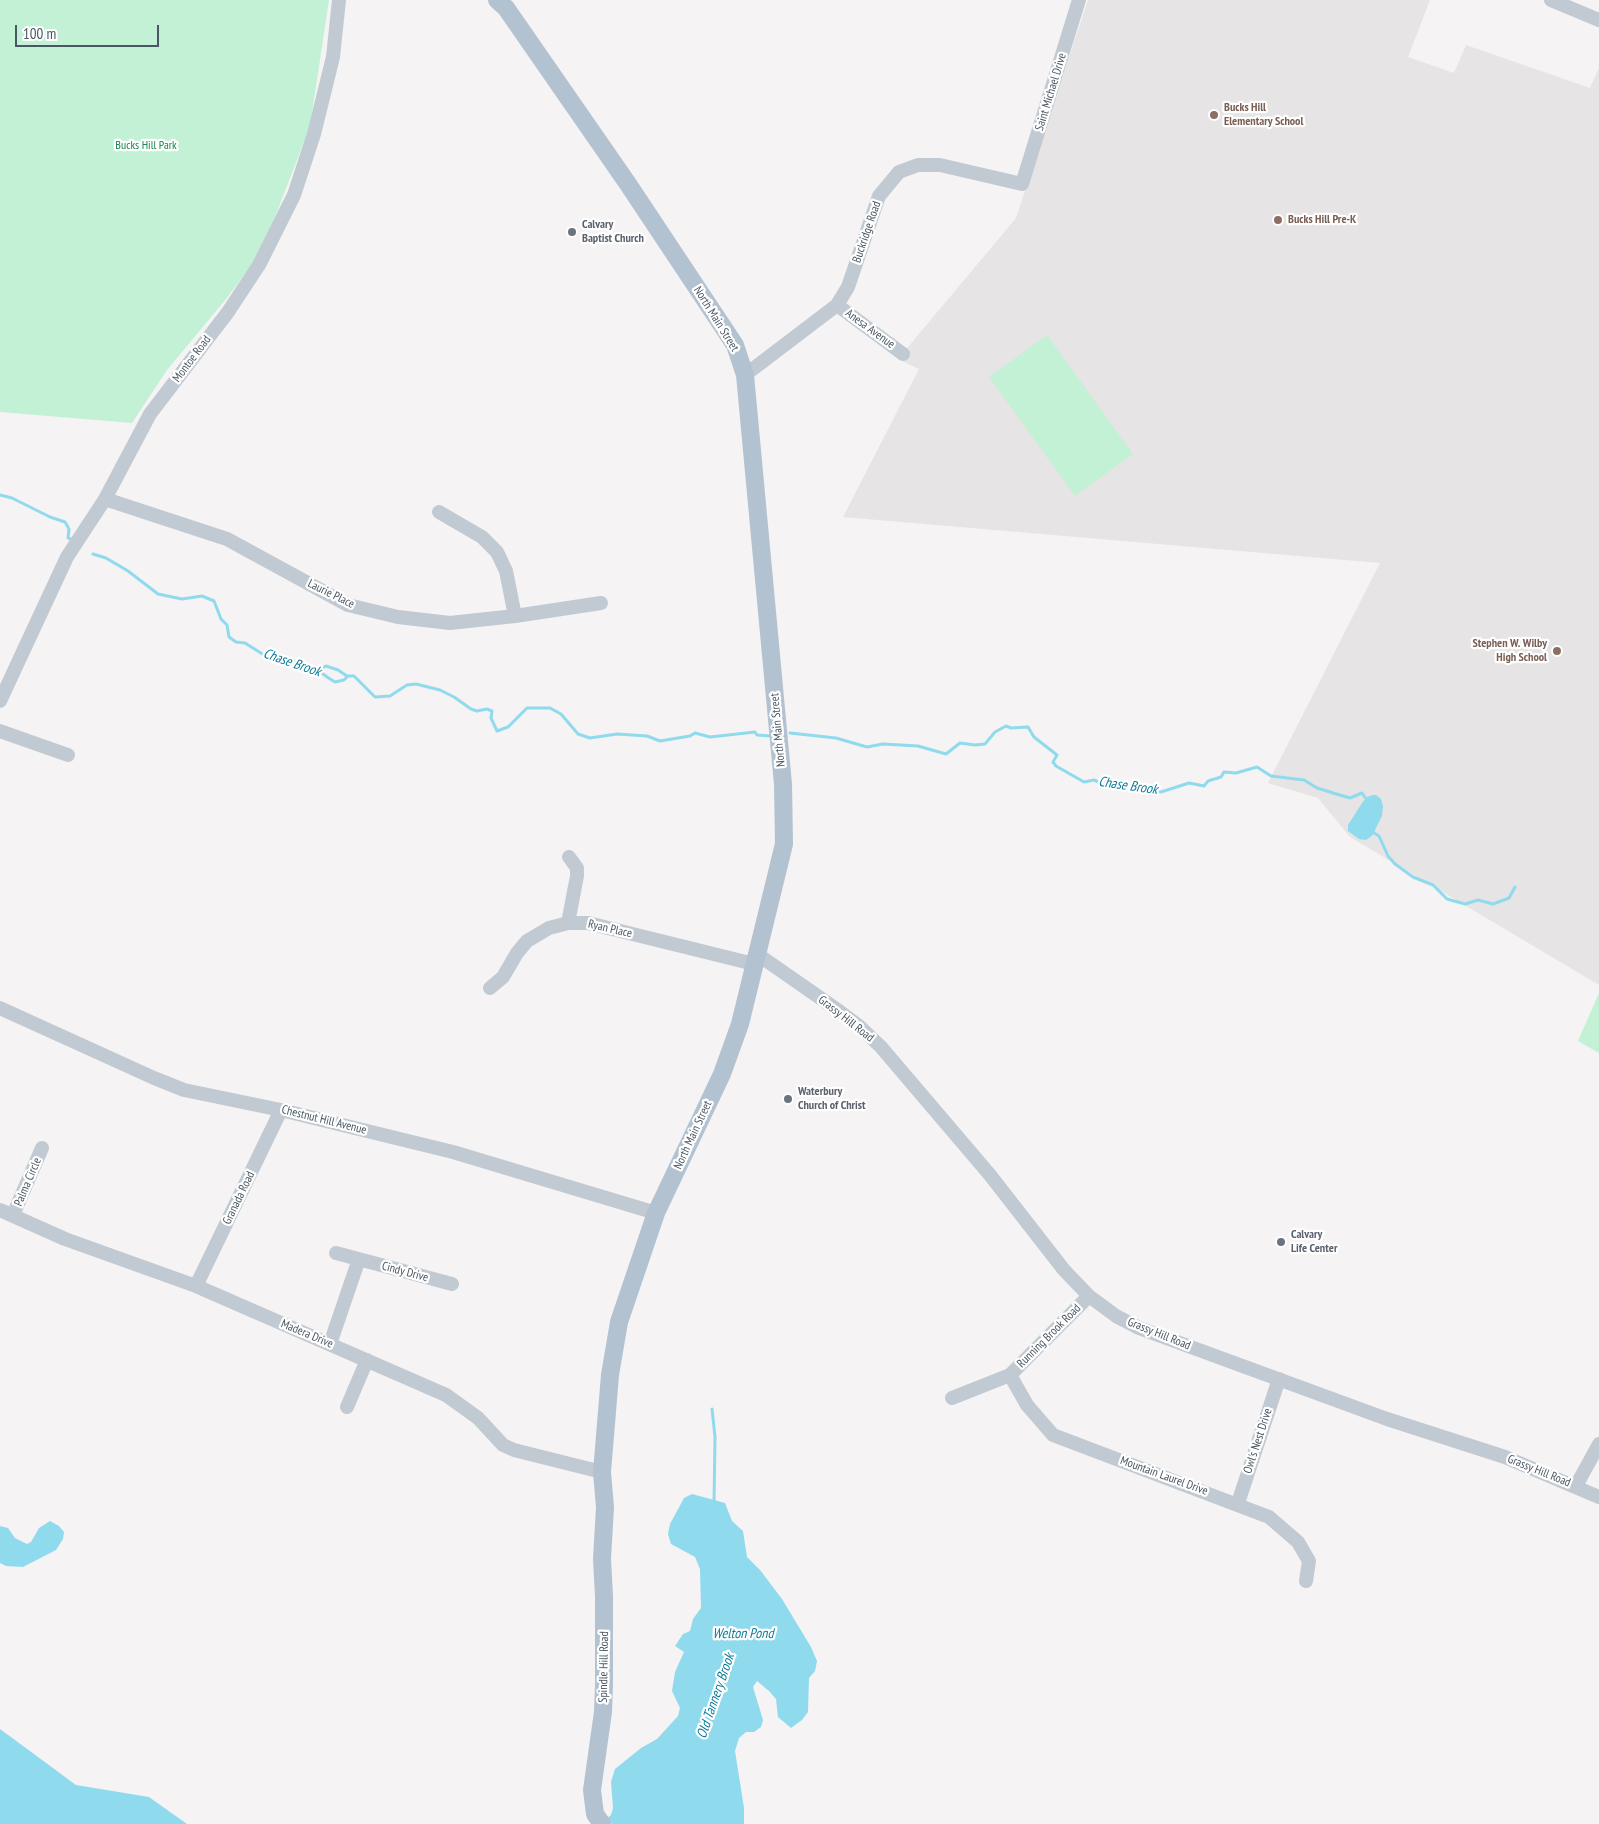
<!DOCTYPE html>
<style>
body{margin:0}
#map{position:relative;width:1599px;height:1824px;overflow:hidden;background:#f5f3f3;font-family:"PT Sans Narrow",sans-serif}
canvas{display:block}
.scale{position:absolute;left:15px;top:25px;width:144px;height:22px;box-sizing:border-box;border:2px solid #4a5661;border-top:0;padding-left:6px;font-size:15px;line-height:18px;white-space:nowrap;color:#4a5661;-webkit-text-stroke:4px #fff;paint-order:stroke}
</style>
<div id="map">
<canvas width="1599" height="1824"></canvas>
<div class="scale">100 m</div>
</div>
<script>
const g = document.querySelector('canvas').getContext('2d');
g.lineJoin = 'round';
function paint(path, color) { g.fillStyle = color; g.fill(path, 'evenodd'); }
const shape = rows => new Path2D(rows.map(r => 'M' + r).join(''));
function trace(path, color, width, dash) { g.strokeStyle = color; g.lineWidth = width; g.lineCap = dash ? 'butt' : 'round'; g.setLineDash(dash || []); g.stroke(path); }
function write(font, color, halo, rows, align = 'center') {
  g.font = font + ' "PT Sans Narrow",sans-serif'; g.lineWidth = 4.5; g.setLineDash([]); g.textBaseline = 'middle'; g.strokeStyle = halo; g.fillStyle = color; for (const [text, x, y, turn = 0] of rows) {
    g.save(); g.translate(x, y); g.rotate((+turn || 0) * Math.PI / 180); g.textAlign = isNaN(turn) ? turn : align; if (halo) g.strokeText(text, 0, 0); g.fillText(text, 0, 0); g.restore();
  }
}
const education = shape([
 [1088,0,1430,0,1408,57,1454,73,1466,45,1590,88,1599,68,1599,985,1350,837,1318,798,1268,783,1380,563,843,517,919,369,898,359,1016,218]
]);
const green = shape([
 [0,0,329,0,310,126,262,251,226,299,167,370,132,423,0,412],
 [1047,335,1133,454,1075,496,989,377],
 [1599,993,1599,1053,1578,1041]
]);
const water = shape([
 [1373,795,1376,795,1381,799,1383,806,1382,816,1372,836,1366,840,1359,839,1348,831,1348,825,1362,803,1367,797],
 [692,1494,725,1503,732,1521,743,1531,747,1557,760,1570,782,1599,811,1647,817,1661,815,1671,809,1678,808,1712,802,1720,791,1728,778,1717,776,1699,769,1691,757,1681,753,1687,763,1720,761,1727,754,1732,746,1732,739,1738,735,1751,744,1808,744,1824,612,1824,606,1819,611,1815,613,1808,611,1782,615,1769,641,1748,657,1739,678,1716,680,1708,672,1691,675,1672,684,1652,675,1646,683,1634,690,1631,693,1619,701,1608,700,1569,695,1557,671,1544,668,1534,670,1524,684,1498],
 [50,1521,59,1526,64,1532,63,1539,56,1550,23,1567,6,1566,0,1563,0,1526,8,1528,15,1538,27,1544,31,1542,39,1528],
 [0,1729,76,1785,149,1797,187,1824,0,1824]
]);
const stream = shape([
 [0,495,12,498,50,517,65,522,69,529,68,538,71,539],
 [93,554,106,558,128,571,158,594,182,599,202,596,214,601,221,619,227,625,229,637,236,642,245,643,264,655,282,662,292,661,322,673,327,677,335,682,344,680,348,676,354,676,375,697,390,696,407,685,416,684,440,690,454,697,471,709,477,711,487,709,492,711,491,718,497,731,508,727,527,708,550,708,561,714,578,734,590,738,617,734,647,736,660,741,690,736,695,733,710,737,755,732,757,735,770,736],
 [317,671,326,666,338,670,347,676],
 [790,733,836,738,867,747,883,744,918,746,946,754,960,743,975,745,985,744,995,732,1006,726,1011,728,1028,727,1034,737,1057,755,1053,762,1056,766,1084,782,1094,780,1108,786,1119,785,1161,792,1189,783,1204,786,1208,781,1221,777,1224,772,1236,773,1257,767,1271,776,1304,780,1317,788,1343,796,1350,798,1362,793,1367,800],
 [1373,830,1374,833,1379,836,1388,856,1395,864,1413,877,1433,885,1447,899,1465,904,1478,900,1493,904,1509,898,1515,887],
 [712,1409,715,1437,714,1503]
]);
const minor = shape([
 [1551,0,1599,20],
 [837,305,903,354],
 [745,375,837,305,848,287,879,196,899,172,918,165,940,165,1022,184,1079,0],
 [105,499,227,539,348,605,398,617,450,623,515,616,601,603],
 [439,512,482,537,497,552,506,571,515,616],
 [0,701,67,557,105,499,150,414,228,312,259,265,294,195,314,134,333,57,339,0],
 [0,731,68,755],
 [568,923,577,876,577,868,569,857],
 [757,954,839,1011,859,1026,881,1047,990,1175,1064,1270,1089,1296,1116,1316,1139,1328,1387,1419,1505,1457,1599,1497],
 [490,988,503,977,517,953,527,941,549,928,568,923,588,923,754,964],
 [0,1008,154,1078,184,1090,281,1110,453,1152,656,1213],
 [0,1210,65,1239,196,1286,446,1395,478,1418,503,1445,514,1450,602,1472],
 [13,1215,42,1148],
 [336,1253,452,1284],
 [196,1286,281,1110],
 [330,1344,359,1259],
 [1010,1375,1027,1405,1053,1435,1269,1517,1298,1542,1309,1561,1306,1581],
 [952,1398,1010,1375,1089,1296],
 [347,1407,367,1360],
 [1576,1486,1599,1444],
 [1238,1503,1279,1379]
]);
const major = shape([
 [497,0,506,8,628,184,735,345,745,375,783,784,784,844,740,1024,722,1074,656,1213,619,1322,610,1375,602,1472,605,1507,602,1559,604,1596,604,1685,603,1712,592,1790,595,1814,602,1824]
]);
const markers = [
 [1214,115,5,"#8d6e63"],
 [1278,220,5,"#8d6e63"],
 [572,232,5,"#6b7280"],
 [1557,651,5,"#8d6e63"],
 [788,1099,5,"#6b7280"],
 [1281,1242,5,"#6b7280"]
];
const streetNames = [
 ["Saint Michael Drive",1051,92,-73],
 ["Buckridge Road",867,232,-71],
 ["North Main Street",716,319,58],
 ["Anesa Avenue",870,329,36],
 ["Montoe Road",192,359,-53],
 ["Laurie Place",331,594,26],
 ["North Main Street",778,730,-95],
 ["Ryan Place",610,929,13],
 ["Grassy Hill Road",846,1019,38],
 ["Chestnut Hill Avenue",324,1120,14],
 ["North Main Street",693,1135,-65],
 ["Palma Circle",28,1182,-67],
 ["Granada Road",239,1198,-64],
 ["Cindy Drive",405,1272,15],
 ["Madera Drive",307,1334,23],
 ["Grassy Hill Road",1159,1334,22],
 ["Running Brook Road",1049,1336,-45],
 ["Owl's Nest Drive",1258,1441,-72],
 ["Grassy Hill Road",1539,1471,22],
 ["Mountain Laurel Drive",1164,1476,20],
 ["Spindle Hill Road",604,1667,-89]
];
const educationNames = [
 ["Bucks Hill",1224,108],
 ["Elementary School",1224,122],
 ["Bucks Hill Pre-K",1288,220],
 ["Stephen W. Wilby",1547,644,"right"],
 ["High School",1547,658,"right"]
];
const parkNames = [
 ["Bucks Hill Park",146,146]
];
const worshipNames = [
 ["Calvary",582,225],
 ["Baptist Church",582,239],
 ["Waterbury",798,1092],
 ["Church of Christ",798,1106],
 ["Calvary",1291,1235],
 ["Life Center",1291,1249]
];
const waterNames = [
 ["Chase Brook",292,663,19],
 ["Chase Brook",1128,786,8],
 ["Welton Pond",743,1634],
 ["Old Tannery Brook",716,1696,-71]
];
paint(education, '#e6e4e5');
paint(green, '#c3f1d5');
paint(water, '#90daee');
trace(stream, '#90daee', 3);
trace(minor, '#c1cad2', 14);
trace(major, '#b3c2d1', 18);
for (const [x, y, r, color] of markers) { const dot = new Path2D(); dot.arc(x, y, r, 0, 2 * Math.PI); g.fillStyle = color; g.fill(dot); trace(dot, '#fff', 2); }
write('12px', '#4a5661', '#fff', streetNames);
write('bold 12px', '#785e54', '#fff', educationNames, 'left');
write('12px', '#17864f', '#fff', parkNames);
write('bold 12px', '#5b616d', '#fff', worshipNames, 'left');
write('italic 14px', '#0c7c9b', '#fff', waterNames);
</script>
